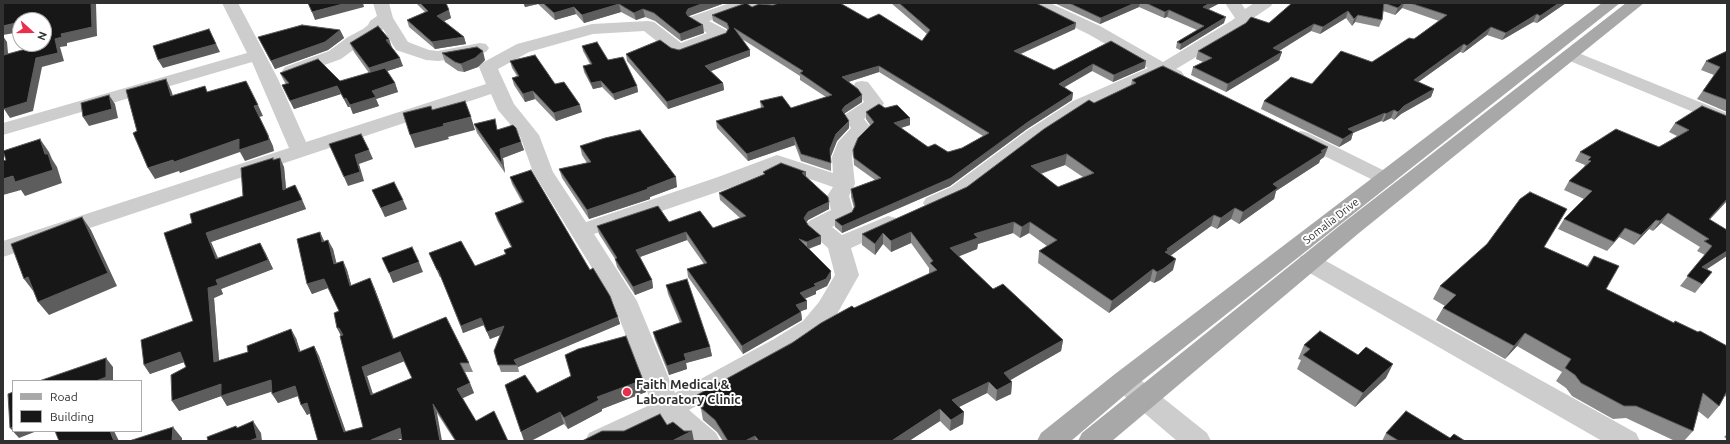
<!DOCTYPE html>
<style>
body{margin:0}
#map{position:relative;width:1730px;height:444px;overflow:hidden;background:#fff;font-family:Ubuntu,sans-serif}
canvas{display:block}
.frame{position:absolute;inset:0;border:4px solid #303030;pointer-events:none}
.legend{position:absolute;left:12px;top:380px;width:130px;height:52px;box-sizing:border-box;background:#fff;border:1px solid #acacac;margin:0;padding:5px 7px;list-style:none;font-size:12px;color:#303030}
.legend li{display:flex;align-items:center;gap:8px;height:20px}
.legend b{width:20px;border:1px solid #acacac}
.north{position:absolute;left:12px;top:12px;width:40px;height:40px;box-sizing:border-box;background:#fff;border:1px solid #acacac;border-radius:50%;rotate:111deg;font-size:11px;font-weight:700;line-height:16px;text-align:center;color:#303030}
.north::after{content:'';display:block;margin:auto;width:14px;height:18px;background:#ea2f4d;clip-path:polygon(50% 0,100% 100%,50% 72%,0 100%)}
</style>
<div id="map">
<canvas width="1730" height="444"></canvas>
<div class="frame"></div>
<ul class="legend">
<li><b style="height:5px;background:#a8a8a8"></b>Road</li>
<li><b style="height:11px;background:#171717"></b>Building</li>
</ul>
<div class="north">N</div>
</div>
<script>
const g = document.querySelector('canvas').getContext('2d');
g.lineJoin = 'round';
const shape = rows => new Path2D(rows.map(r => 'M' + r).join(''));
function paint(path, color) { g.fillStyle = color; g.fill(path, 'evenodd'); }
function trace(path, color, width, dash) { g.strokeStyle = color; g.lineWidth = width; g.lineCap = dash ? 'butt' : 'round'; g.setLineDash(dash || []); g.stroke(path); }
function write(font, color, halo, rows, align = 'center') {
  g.font = font + ' Ubuntu,sans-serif'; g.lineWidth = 4; g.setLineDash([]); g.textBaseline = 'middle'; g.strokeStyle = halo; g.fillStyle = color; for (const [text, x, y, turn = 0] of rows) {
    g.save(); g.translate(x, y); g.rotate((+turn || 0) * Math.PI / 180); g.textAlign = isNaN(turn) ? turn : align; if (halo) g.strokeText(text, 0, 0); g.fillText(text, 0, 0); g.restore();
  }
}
const minor = shape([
 [222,3,238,3,278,79,306,142,486,84,479,67,482,63,517,44,592,24,648,21,654,22,681,43,707,33,690,23,688,20,690,17,730,3,788,3,786,6,773,10,748,8,709,21,726,30,728,34,726,38,679,55,673,54,644,31,593,34,529,52,498,69,514,104,539,135,553,172,586,222,718,177,777,155,833,173,832,157,838,142,851,128,843,118,846,114,864,102,853,86,856,82,862,81,868,82,884,103,882,107,864,119,872,129,857,144,852,157,855,184,849,196,854,213,851,218,832,227,842,235,888,216,896,218,899,223,896,228,851,248,859,275,837,314,821,333,792,353,689,410,716,433,720,441,687,441,665,423,626,441,585,441,589,433,652,404,613,302,533,172,520,136,498,110,491,94,3,257,3,241,289,148,252,62,3,135,3,123,247,53,222,3],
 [778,168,833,187,827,196,831,210,809,221,806,226,809,231,828,248,835,275,819,302,803,321,774,339,675,393,637,301,594,234,732,187,778,168],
 [373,3,389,3,393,18,408,42,429,50,438,51,480,43,486,44,489,48,486,52,454,59,438,61,426,60,396,50,383,29,375,37,360,45,341,59,297,75,291,76,285,75,282,71,285,67,329,51,348,37,363,29,368,25,370,21,377,16,373,3],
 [1029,3,1050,3,1100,26,1163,62,1231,21,1235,18,1225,3,1241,3,1245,9,1254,3,1273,3,1271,6,1249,21,1243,29,1176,69,1181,71,1184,75,1181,79,1175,80,1161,75,1157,76,1087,109,1042,138,965,197,942,208,934,210,926,208,923,203,926,198,951,187,1028,130,1073,101,1148,68,1088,34,1031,6,1029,3],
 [1571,50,1727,113,1727,126,1565,59,1562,55,1565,51,1571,50],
 [1301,131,1308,133,1393,175,1396,179,1393,183,1386,185,1379,183,1294,141,1291,137,1294,133,1301,131],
 [1309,254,1317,256,1636,433,1640,441,1602,441,1301,268,1297,262,1301,256,1309,254],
 [1124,371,1133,374,1207,433,1211,441,1177,441,1115,388,1111,381,1115,374,1124,371]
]);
const primary = shape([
 [1602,3,1620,3,1133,388,1071,441,1037,441,1041,433,1115,374,1602,3],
 [1626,3,1644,3,1359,233,1112,441,1078,441,1082,433,1343,223,1626,3]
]);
const wall = shape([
 [416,3,446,3,451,18,444,21,464,37,466,44,435,49,409,27,407,20,425,12],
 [523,3,725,3,689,16,689,17,704,33,681,41,655,21,645,17,636,20,621,12,584,23,576,14,555,20,538,4,525,7],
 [891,3,1036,3,1076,23,1075,29,1021,54,1054,70,1111,41,1145,68,1113,82,1092,71,1064,87,1073,93,1072,100,1027,129,950,186,842,233,835,227,835,220,852,212,854,208,851,197,851,189,875,180,854,165,853,150,870,125,866,119,866,112,885,108,910,118,910,125,901,128,928,147,948,152,962,148,983,136,879,72,848,82,862,95,862,102,844,114,849,128,837,141,831,156,831,171,801,161,795,145,748,161,717,128,716,121,761,108,760,101,791,108,826,97,800,80,800,76,742,39,750,56,711,71,723,83,724,90,668,109,627,61,626,54,671,48,679,50,726,33,727,29,713,21,712,15,752,7,773,5,868,19,922,41,927,34],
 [1054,3,1220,3,1208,9,1224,23,1180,50,1176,48,1177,42,1197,30,1167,17,1164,18,1139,7,1100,24],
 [1292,3,1566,3,1537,23,1533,22,1502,40,1487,35,1463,53,1460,52,1418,82,1434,89,1431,97,1401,114,1394,120,1391,118,1383,122,1381,121,1353,133,1351,140,1339,147,1261,109,1264,101,1372,62,1414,39,1439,21,1402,8,1395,15,1383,11,1382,20,1379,27,1355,22,1352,26,1346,18,1320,34,1311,31,1279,51,1282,52,1279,60,1226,92,1191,75,1193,67,1203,62,1196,59,1198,51,1269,23],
 [340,30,344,38,328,50,275,69,258,37],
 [389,39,392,48,403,66,387,71,395,83,398,92,376,99,379,106,353,114,350,107,348,107,341,94,294,109,282,85,286,84,284,81,280,73,340,81,369,73,354,52,350,43],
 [582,46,608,60,637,86,638,92,615,100,602,87,593,89,584,72,583,66,590,64,583,51],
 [1727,51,1727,112,1697,99,1714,75,1701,70,1706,61],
 [442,53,485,60,478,67,464,72,458,71,445,62],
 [510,61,555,84,582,112,556,121,535,99,525,102,514,85,512,78,517,76,512,68],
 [1132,80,1328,147,1324,157,1320,160,1319,163,1276,191,1274,199,1239,224,1231,219,1217,229,1211,226,1170,256,1173,270,1160,280,1154,283,1150,281,1109,313,1038,263,1039,251,1047,246,1029,233,1020,238,1013,233,978,244,977,249,959,256,993,289,1063,340,1061,351,1010,380,1012,382,1011,394,996,401,987,393,959,407,964,412,963,424,950,431,940,421,909,441,723,441,717,432,703,420,701,409,699,406,697,395,854,308,929,274,929,268,911,243,891,252,883,244,875,255,862,245,862,234,967,187,1094,103,1131,85],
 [1065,165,1083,177,1058,187,1041,174],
 [1727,116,1710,220,1727,230,1706,269,1712,272,1695,293,1680,286,1705,255,1697,251,1700,247,1661,223,1653,231,1649,229,1634,245,1619,237,1607,251,1558,229,1564,219,1584,199,1564,190,1569,181,1583,169,1585,165,1575,161,1580,152,1659,147,1677,136,1669,132,1675,123],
 [474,124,498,129,521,142,524,150,503,158,505,173,477,133],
 [580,146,677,187,650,197,650,199,589,219,562,178,559,169,587,163,582,155],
 [273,158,273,160,284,167,286,188,300,194,306,209,211,242,218,258,265,252,273,269,221,289,223,294,214,298,219,361,296,338,300,352,314,346,319,356,346,432,363,427,341,336,339,311,328,288,312,294,307,284,320,232,324,241,333,249,336,263,343,261,347,270,351,285,374,287,394,339,469,363,473,372,465,372,474,393,462,398,476,421,508,441,455,441,437,413,401,439,318,441,310,413,307,415,298,396,278,403,272,391,227,406,221,396,179,411,186,367,184,362,150,374,144,365,193,321,192,223,243,196],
 [404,361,412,378,373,394,367,376],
 [763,172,806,172,806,177,829,202,829,209,808,220,807,222,808,225,821,236,821,244,809,249,831,278,827,286,816,291,816,294,805,299,807,301,807,309,801,311,801,312,802,320,743,354,688,277,687,269,704,264,687,240,640,257,652,280,653,288,635,295,617,267,615,259,599,234,597,226,669,222,713,228,740,218,720,200,719,193,764,174],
 [510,177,590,270,618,317,620,324,518,367,519,372,501,372,494,351,500,335,490,339,484,325,463,333,441,277,440,277,429,253,475,266,505,254,504,250,511,247,497,220,495,213,522,202,512,184],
 [372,190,407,209,385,217],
 [1544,247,1587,266,1594,256,1606,289,1674,323,1698,332,1727,346,1727,397,1725,396,1719,406,1708,419,1698,411,1693,431,1684,441,1675,441,1626,418,1613,419,1572,396,1566,388,1556,381,1562,372,1517,346,1505,359,1436,320,1443,308,1445,306,1433,299,1440,286],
 [666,285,710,347,712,356,686,363,687,369,669,375,655,340,653,332,680,323,668,294],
 [1304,345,1386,378,1355,407,1297,369,1301,360,1298,359],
 [643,380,646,392,602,409,602,411,568,429,564,424,537,393],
 [1386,433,1450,438,1465,441,1382,441],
 [1727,434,1727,439,1724,437]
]);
const shadedWall = shape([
 [91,3,101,3,96,4,97,36,67,43,67,46,60,47,64,61,42,67,33,111,10,118,4,109,36,58,55,39,61,34],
 [347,3,363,3,364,7,315,20,312,12],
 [524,3,538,3,538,4,525,7],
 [704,3,725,3,689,16,687,21,686,13,688,9],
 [1135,3,1140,3,1139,7,1100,24,1101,18],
 [1210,3,1220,3,1201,13,1203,7],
 [1403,3,1404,3,1402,8,1395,15,1398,8],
 [1559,3,1566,3,1537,23,1540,16],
 [619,4,621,12,584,23,582,15],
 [574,7,576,14,555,20,554,13],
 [643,9,645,17,636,20,634,13],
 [449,10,451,18,440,23,437,16],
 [1169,10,1167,17,1164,18,1165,12],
 [1348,11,1346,18,1320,34,1323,27],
 [1537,14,1533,22,1502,40,1506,33],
 [1358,15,1355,22,1352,26,1354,19],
 [1226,17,1224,23,1180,50,1181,44],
 [20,22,20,32,3,35,3,26],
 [1076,23,1075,29,1013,57,1014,51],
 [1314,24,1311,31,1271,56,1273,48],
 [703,25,704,33,681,41,680,34],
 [1491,27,1487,35,1463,53,1467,46],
 [209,29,220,52,163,68,158,60],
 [340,30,344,38,328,50,275,69,271,61],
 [3,36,7,42,9,64,4,55],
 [464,37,466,44,435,49,432,42],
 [389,39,392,48,389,49,386,40],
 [1464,44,1460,52,1410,88,1414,80],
 [750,50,750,56,706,73,705,66],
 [483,51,485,60,478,67,464,72,461,64],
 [1282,52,1279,60,1226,92,1228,84],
 [400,58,403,66,372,76,369,68],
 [1146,61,1145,68,1113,82,1114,75],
 [1093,64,1092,71,1058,91,1059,84],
 [879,66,879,72,842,84,842,77],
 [166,79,171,90,177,107,171,96],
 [601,81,602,87,593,89,591,83],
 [395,83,398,92,376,99,379,106,353,114,350,105,372,91],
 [723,83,724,90,668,109,667,102],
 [337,86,341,94,294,109,290,101],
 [637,86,638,92,615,100,613,94],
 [1434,89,1431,97,1401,114,1394,120,1398,112,1404,106],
 [533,91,535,99,525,102,523,94],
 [1073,93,1072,100,1027,129,950,186,842,233,842,226,1028,122],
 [109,95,115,104,118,118,89,126,83,117],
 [862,95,862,102,845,113,842,117,842,110,845,106],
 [346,98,350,107,348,107,344,99],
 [258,105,263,116,259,117,254,106],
 [580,105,582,112,556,121,554,113],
 [1394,110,1391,118,1383,122,1386,114],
 [1385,113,1381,121,1353,133,1351,140,1339,147,1348,129],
 [471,117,475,130,448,137,449,139,415,148,410,135,443,124],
 [910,118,910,125,894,130,894,123],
 [849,121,849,128,837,141,831,156,830,149,836,134],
 [268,135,273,146,274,151,245,161,240,152,180,173,179,171,155,179,148,168,239,139],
 [794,137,795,145,748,161,747,154],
 [40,139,49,152,52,159,57,167,62,183,25,196,21,190,3,195,3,179,13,176,45,154],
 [521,142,524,150,503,158,505,173,502,164,500,149],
 [1328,147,1324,157,1320,160,1319,163,1276,191,1274,199,1239,224,1243,212,1273,184],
 [369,150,373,159,359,164,364,181,348,186,344,177,355,155],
 [1067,154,1065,165,1030,177,1031,166],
 [280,158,284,167,287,199,283,190],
 [806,172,806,179,802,173],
 [676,177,677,187,650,197,650,199,589,219,587,210],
 [295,185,306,209,211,242,222,268,216,259,206,233],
 [1727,199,1727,201,1702,228,1709,219],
 [403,200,407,209,385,217,381,208],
 [829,202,829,209,808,220,805,225,804,218,808,212],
 [1235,208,1231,219,1217,229,1221,218],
 [1668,213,1661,223,1653,231,1660,221],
 [1214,215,1211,226,1166,259,1165,252,1167,249],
 [82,217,91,230,117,286,49,315,38,302],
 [1656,220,1649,229,1634,245,1641,235],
 [1014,222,1013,233,978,244,977,249,950,260,950,248,974,234],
 [1030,222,1029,233,1020,238,1022,227],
 [1625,228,1619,237,1607,251,1614,242],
 [320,232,324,241,322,242],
 [686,232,687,240,637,258,636,250],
 [911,232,911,243,891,252,891,241],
 [883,233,883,244,875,255,875,244],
 [821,236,821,244,807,249,807,242],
 [328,240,333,249,339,273,334,264],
 [260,243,265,252,273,269,221,289,223,294,214,298,220,372,214,362,208,288,216,280],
 [1727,251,1727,256,1695,277,1702,267],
 [1176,259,1173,270,1160,280,1154,283,1157,272],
 [343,261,347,270,354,295,350,286],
 [419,262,423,272,393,283,389,273],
 [1153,269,1150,281,1109,313,1112,301],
 [437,270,438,270,441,277,440,277],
 [831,271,831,278,827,286,816,291,816,294,801,300,800,293,814,284],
 [28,277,34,292,24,279],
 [370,278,374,287,397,348,393,339],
 [324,279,328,288,312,294,307,284],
 [652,280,653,288,635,295,633,287],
 [807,301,807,309,796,313,796,305],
 [801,312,802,320,743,354,742,346],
 [618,317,620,324,518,367,514,360],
 [481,318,484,325,463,333,461,326],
 [504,326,506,333,490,339,487,332],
 [337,328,339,328,344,337,342,338],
 [291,329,296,338,304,362,299,352],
 [1525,333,1517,346,1505,359,1514,346],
 [1063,340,1061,351,1002,385,1004,373],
 [314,346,319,356,349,441,344,432],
 [710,347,712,356,686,363,687,369,669,375,667,366,684,354],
 [180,352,187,361,150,374,144,365],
 [400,352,405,361,367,376,376,404,371,395,362,367],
 [106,358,113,367,113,381,96,381],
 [1393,364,1386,378,1355,407,1363,393],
 [271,380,277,390,227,406,221,396],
 [643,380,646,392,602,409,602,411,568,429,564,418,597,397],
 [989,382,987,393,951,411,952,400],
 [1012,382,1011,394,996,401,997,390],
 [470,383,474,393,461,399,457,389],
 [221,384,227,394,179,411,172,401],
 [295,386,301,395,278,403,272,394],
 [307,403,313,412,307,415,301,405],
 [433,404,437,413,442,441,440,441],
 [940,409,940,421,909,441,893,441,893,440],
 [560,412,564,424,531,441,524,441,521,432],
 [964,412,963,424,950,431,951,420],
 [253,421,261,433,262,441,249,441],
 [13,427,13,431,37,431,19,438,10,428],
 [173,427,182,438,182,441,172,441],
 [400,428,404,437,396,441,371,441,371,440],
 [110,431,114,431,119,441,114,441],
 [692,431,694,441,672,441],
 [755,436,756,441,745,441]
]);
const building = shape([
 [3,3,91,3,92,27,61,34,62,37,55,39,58,53,36,58,27,102,4,109,3,106,3,49,4,55,33,47,33,44,44,44,44,20,20,20,20,22,3,26,3,3],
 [308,3,347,3,312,12,308,3],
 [420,3,446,3,449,10,437,16,464,37,432,42,407,20,428,11,420,3],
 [543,3,704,3,688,9,686,13,688,16,703,25,680,34,654,13,643,9,634,13,619,4,582,15,574,7,554,13,543,3],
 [746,3,752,7,759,4,773,5,779,3,840,3,868,19,879,14,922,41,930,30,899,3,1036,3,1076,23,1014,51,1054,70,1111,41,1146,61,1114,75,1093,64,1059,84,1073,93,1028,122,951,178,842,226,835,220,852,212,855,206,851,189,881,178,854,158,853,150,858,138,874,122,866,112,879,104,885,108,897,105,910,118,894,123,928,147,935,144,948,152,962,148,989,133,879,66,842,77,858,89,862,95,845,106,842,110,849,121,836,134,830,149,831,163,801,154,794,137,747,154,716,121,764,107,760,101,782,96,791,108,832,95,800,73,803,71,734,28,750,50,705,66,723,83,667,102,626,54,660,40,671,48,679,50,726,33,729,28,727,23,712,15,746,3],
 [1069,3,1135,3,1101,18,1069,3],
 [1146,3,1210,3,1203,7,1226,17,1181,44,1177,42,1204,26,1169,10,1165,12,1146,3],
 [1292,3,1403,3,1398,8,1384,3,1382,20,1358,15,1354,19,1348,11,1323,27,1314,24,1273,48,1282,52,1228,84,1193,67,1212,58,1198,51,1246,23,1251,17,1269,23,1292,3],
 [1410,3,1559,3,1540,16,1537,14,1506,33,1491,27,1467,46,1464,44,1414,80,1434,89,1404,106,1398,112,1394,110,1386,114,1385,113,1348,129,1354,132,1343,139,1264,101,1291,77,1312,84,1341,51,1372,62,1409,38,1414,39,1447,15,1410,3],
 [302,25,340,30,325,42,271,61,258,37,302,25],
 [378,26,389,39,386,40,400,58,369,68,350,43,378,26],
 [209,29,216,44,158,60,153,46,209,29],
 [597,42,608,60,623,57,637,86,613,94,601,81,591,83,583,66,592,64,582,46,597,42],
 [477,47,483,51,475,58,461,64,455,62,442,53,477,47],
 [1727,51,1727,100,1703,91,1720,67,1706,61,1727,51],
 [535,55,555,84,564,82,580,105,554,113,533,91,523,94,512,78,519,76,510,61,535,55],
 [318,59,340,81,385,68,395,83,372,91,376,97,350,105,346,98,344,99,337,86,290,101,282,85,289,83,280,73,318,59],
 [1163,66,1328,147,1321,151,1323,152,1273,184,1278,188,1243,212,1235,208,1221,218,1214,215,1167,249,1169,250,1165,252,1176,259,1163,269,1157,272,1153,269,1112,301,1039,251,1057,240,1030,222,1022,227,1014,222,974,234,978,238,950,248,993,289,1003,284,1063,340,1004,373,1012,382,997,390,989,382,952,400,964,412,951,420,940,409,893,440,894,441,759,441,755,436,745,441,728,441,715,420,701,408,704,406,697,395,792,343,821,323,852,306,854,308,937,270,930,263,933,261,911,232,891,241,883,233,875,244,862,234,967,187,1044,129,1089,100,1094,103,1136,83,1132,80,1160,67,1163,66],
 [1067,154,1094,173,1058,187,1031,166,1067,154],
 [166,79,171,96,205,86,207,92,246,81,258,105,254,106,268,135,269,140,239,150,239,139,174,162,173,160,148,168,133,133,137,131,126,90,166,79],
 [109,95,112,109,83,117,81,103,109,95],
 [465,101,471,117,443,124,444,126,410,135,403,113,431,106,432,110,465,101],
 [1702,106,1727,116,1727,199,1709,219,1727,230,1727,251,1702,267,1712,272,1702,284,1687,276,1712,246,1704,241,1709,239,1668,213,1660,221,1656,220,1641,235,1625,228,1614,242,1564,219,1592,191,1569,181,1591,161,1588,160,1591,157,1580,152,1616,129,1659,147,1689,130,1675,123,1702,106],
 [495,119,497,130,513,125,516,128,521,142,500,149,502,164,474,124,495,119],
 [640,130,676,177,647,188,648,189,587,210,559,169,591,162,580,146,605,138,640,130],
 [361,134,369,150,355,155,360,172,344,177,329,144,361,134],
 [40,139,45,154,48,154,53,170,15,182,13,176,3,179,3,161,6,160,3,151,40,139],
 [273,158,273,160,280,158,283,190,295,185,302,200,206,233,216,259,260,243,268,260,216,280,218,285,208,288,214,362,248,352,247,346,291,329,299,352,314,346,344,432,363,427,340,336,343,335,339,328,337,328,334,313,339,311,324,279,307,284,297,239,320,232,322,242,328,240,334,264,343,261,350,286,370,278,393,339,446,317,469,363,460,363,470,383,457,389,476,421,494,411,508,441,456,441,433,404,440,441,402,441,400,428,371,440,371,441,318,441,307,403,301,405,295,386,272,394,271,380,221,396,221,384,172,401,171,375,186,367,180,352,144,365,141,340,193,321,164,233,192,223,190,214,243,196,241,168,273,158],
 [400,352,412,378,371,395,362,367,400,352],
 [781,163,806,172,802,173,828,197,829,202,808,212,804,218,808,225,821,236,807,242,799,239,831,271,826,279,814,284,816,286,800,293,807,301,796,305,801,312,742,346,687,269,707,263,686,232,636,250,652,280,633,287,615,259,617,258,597,226,658,206,669,222,700,211,713,228,746,216,719,193,765,174,763,172,781,163],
 [531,170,590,270,593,268,610,296,618,317,514,360,517,365,498,365,494,351,504,326,487,332,481,318,461,326,438,270,437,270,429,253,461,241,475,266,506,254,504,250,512,247,495,213,524,202,510,177,531,170],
 [394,182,403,200,381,208,372,190,394,182],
 [1530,192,1567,209,1544,247,1588,267,1594,256,1619,266,1606,289,1674,323,1675,321,1698,332,1700,331,1727,346,1727,391,1719,406,1703,393,1693,431,1636,406,1624,406,1581,383,1575,375,1565,368,1571,359,1525,333,1514,346,1443,308,1456,295,1440,286,1487,244,1520,199,1530,192],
 [82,217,108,273,38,302,28,277,24,279,11,244,82,217],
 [412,247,419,262,389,273,382,258,412,247],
 [687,279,710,347,684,354,686,360,667,366,653,332,682,322,666,285,687,279],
 [1320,331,1358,355,1366,347,1393,364,1363,393,1303,355,1310,349,1304,345,1320,331],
 [626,336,643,380,597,397,599,400,564,418,560,412,521,432,505,385,525,375,537,393,571,376,565,355,578,349,626,336],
 [106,358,106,377,96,381,39,381,106,358],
 [13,392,13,427,10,428,8,394,13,392],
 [1406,411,1450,438,1454,434,1465,441,1399,441,1386,433,1406,411],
 [660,414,667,425,673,422,684,431,692,431,672,441,582,441,602,431,624,431,660,414],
 [253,421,257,438,249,441,208,441,207,437,236,426,237,428,253,421],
 [173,427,172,441,129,441,173,427],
 [55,431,110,431,114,441,59,441,55,431]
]);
const markers = [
 [627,392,5,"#ea2f4d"]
];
const streetNames = [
 ["Somalia Drive",1331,221,-38]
];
const nearPoinames = [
 ["Faith Medical &",636,385],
 ["Laboratory Clinic",636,400]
];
paint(minor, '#cdcdcd');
paint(primary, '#a8a8a8');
paint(wall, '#8b8b8b');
paint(shadedWall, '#5d5d5d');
paint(building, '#171717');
trace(building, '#5d5d5d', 1);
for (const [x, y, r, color] of markers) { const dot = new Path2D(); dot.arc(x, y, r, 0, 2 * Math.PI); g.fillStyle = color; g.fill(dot); trace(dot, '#fff', 1.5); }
write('11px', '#303030', '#fff', streetNames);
write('bold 13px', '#303030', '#fff', nearPoinames, 'left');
</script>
